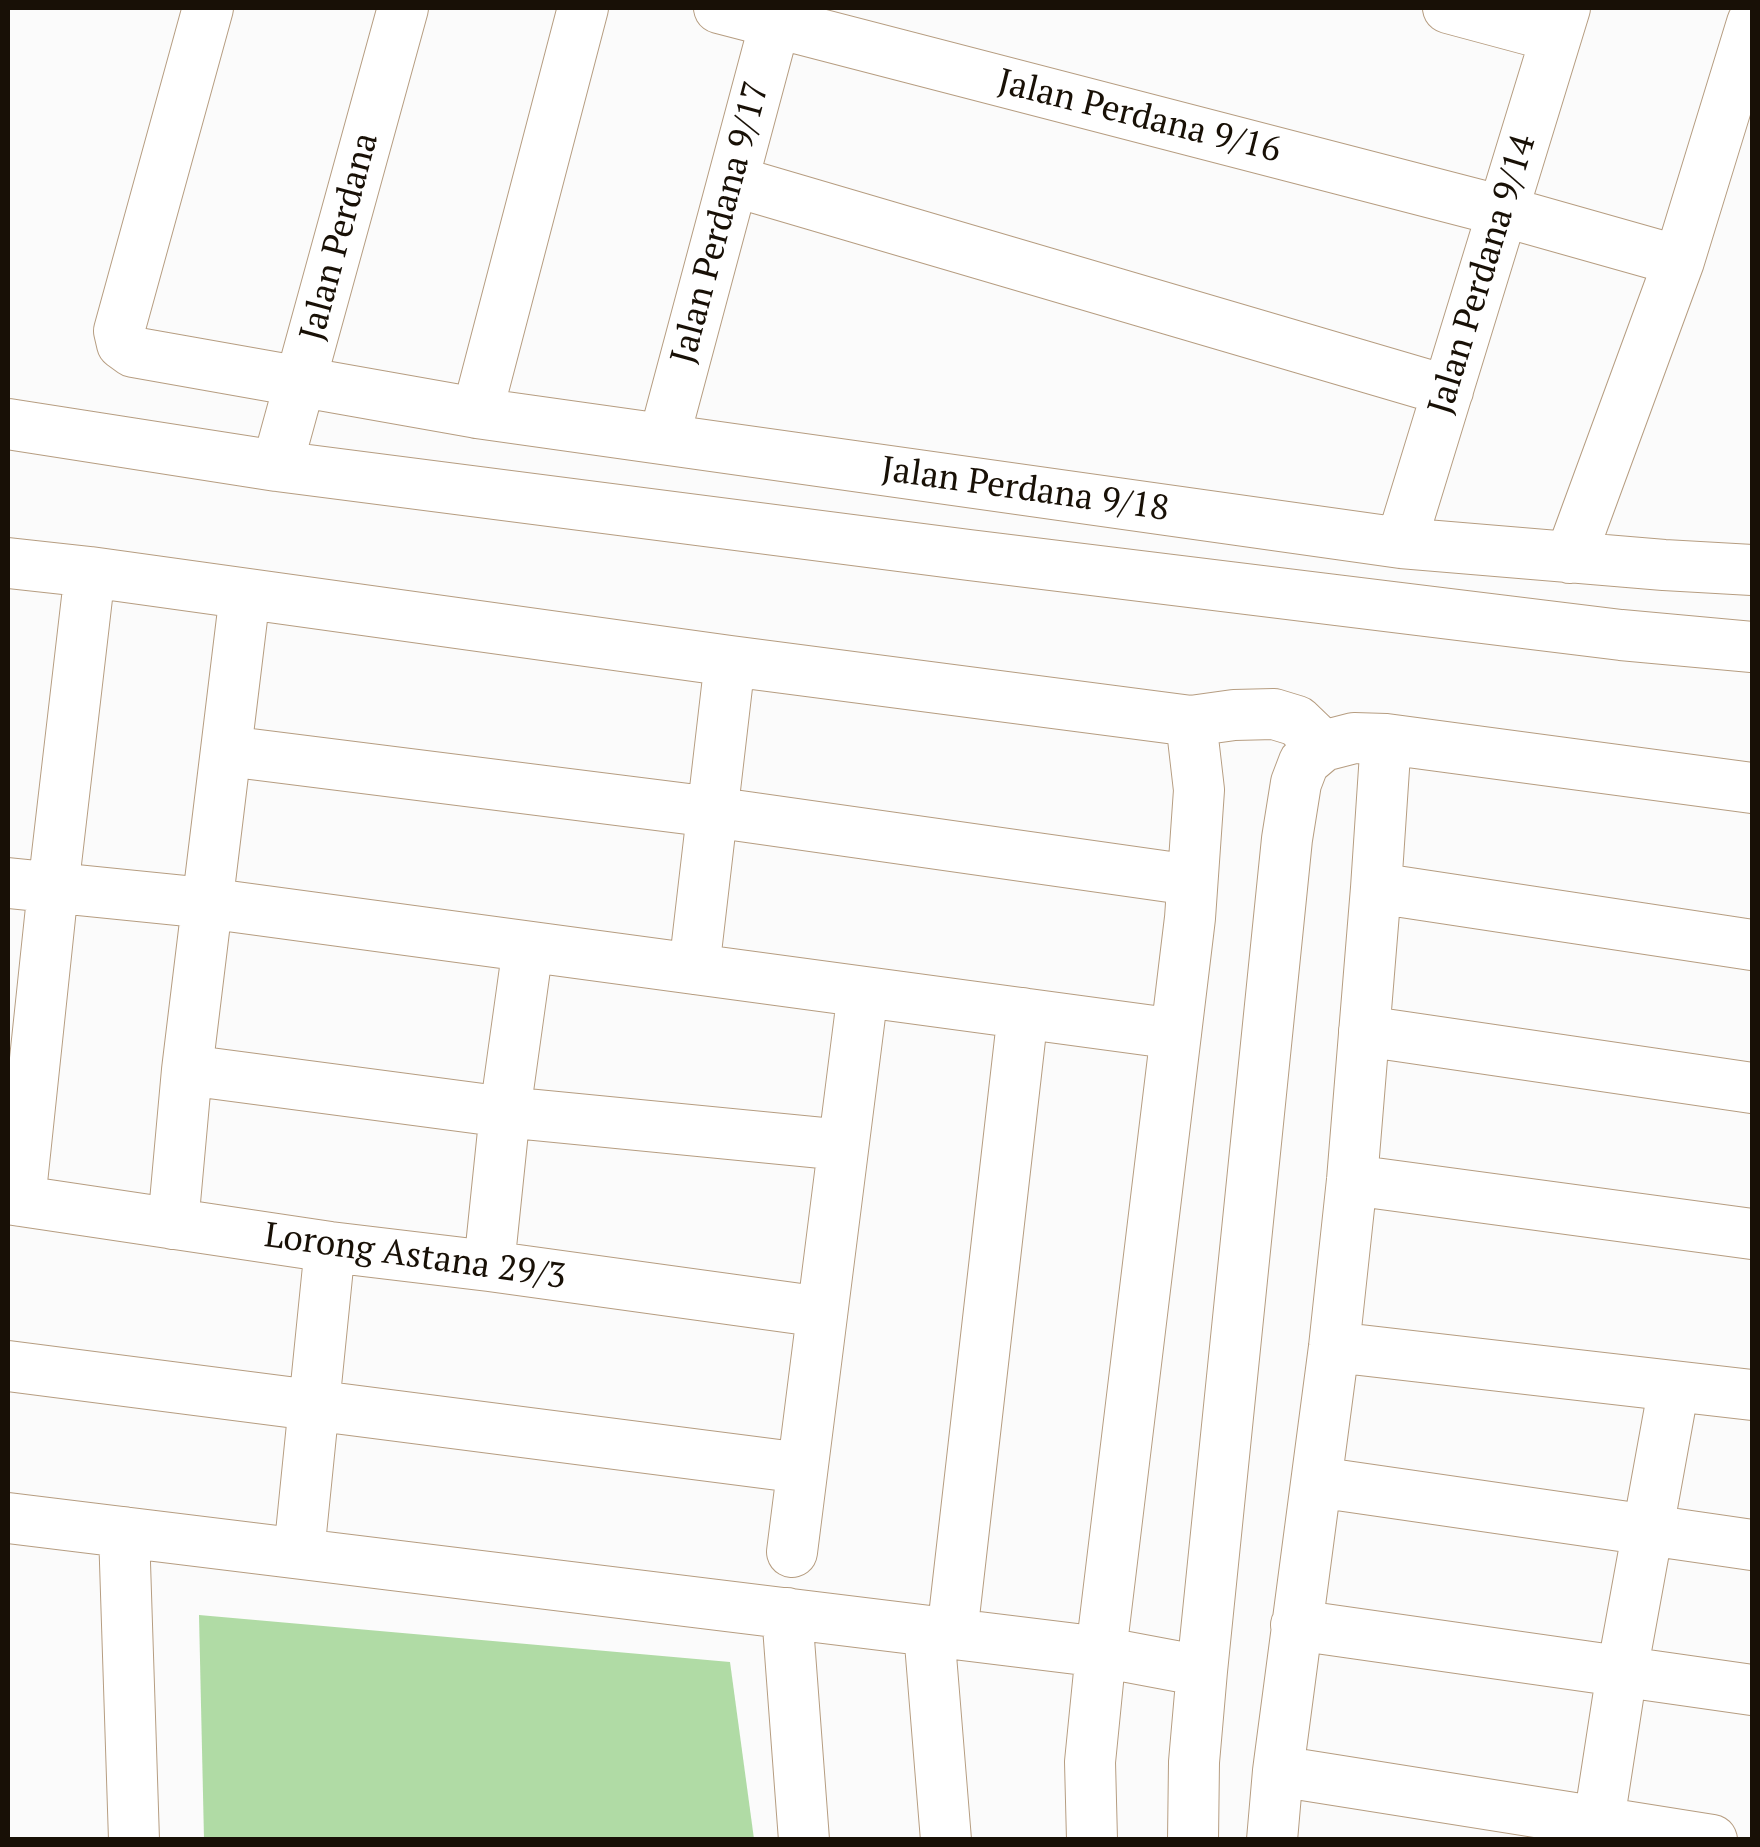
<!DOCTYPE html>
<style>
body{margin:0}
#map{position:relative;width:1760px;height:1847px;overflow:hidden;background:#fbfbfb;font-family:"PT Serif",serif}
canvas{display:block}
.frame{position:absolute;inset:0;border:10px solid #181006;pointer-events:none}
</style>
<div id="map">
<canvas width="1760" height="1847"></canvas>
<div class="frame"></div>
</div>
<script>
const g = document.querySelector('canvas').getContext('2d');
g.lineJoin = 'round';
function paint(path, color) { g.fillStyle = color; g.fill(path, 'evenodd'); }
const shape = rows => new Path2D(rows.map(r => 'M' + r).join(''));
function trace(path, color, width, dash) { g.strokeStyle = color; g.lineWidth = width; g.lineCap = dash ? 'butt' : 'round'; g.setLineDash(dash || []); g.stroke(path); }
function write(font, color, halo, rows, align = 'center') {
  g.font = font + ' "PT Serif",serif'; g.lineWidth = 9; g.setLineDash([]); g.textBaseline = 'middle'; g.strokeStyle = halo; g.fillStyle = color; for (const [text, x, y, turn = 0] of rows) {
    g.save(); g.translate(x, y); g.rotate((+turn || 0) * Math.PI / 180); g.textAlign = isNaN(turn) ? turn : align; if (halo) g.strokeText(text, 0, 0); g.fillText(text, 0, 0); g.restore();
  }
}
const green = shape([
 [199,1615,730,1662,754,1839,204,1839]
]);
const minor = shape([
 [208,8,119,331,122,344,133,352,477,413,1401,543,1664,565,1752,570],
 [719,8,1502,211,1679,261],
 [1448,8,1556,37],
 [733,181,1448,391],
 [477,413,583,8],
 [8,424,277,466,969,555,1621,635,1752,647],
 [664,438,779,8],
 [277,466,403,8],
 [1401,543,1565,8],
 [1570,558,1679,261,1752,23],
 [8,563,90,572,730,661,1191,721,1234,715,1274,714,1297,721,1323,746],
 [227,751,712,812,1191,880],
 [8,883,206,903,1176,1034],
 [1376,888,1752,945],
 [694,969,730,661],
 [1364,1031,1752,1088],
 [187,1070,505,1112,843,1145],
 [1352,1180,1752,1234],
 [8,1199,330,1247,489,1266,822,1312],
 [20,1201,53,889,90,572],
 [173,1224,187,1070,245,594],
 [489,1266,505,1112,528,947],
 [1334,1347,1752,1395],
 [8,1366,802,1468],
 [1317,1482,1752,1545],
 [8,1518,1101,1652,1202,1671],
 [124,1532,134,1840],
 [792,1552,863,992],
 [299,1553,330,1247],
 [787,1613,804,1840],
 [1296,1625,1752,1690],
 [929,1631,946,1840],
 [952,1634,1023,1013],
 [1278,1771,1712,1840],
 [1092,1840,1090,1762,1101,1652,1190,918,1199,790,1191,721],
 [1193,1840,1194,1762,1202,1671,1287,839,1296,783,1304,762,1323,746,1354,738,1386,739,1752,788],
 [1272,1840,1278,1771,1334,1347,1352,1180,1376,888,1386,739],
 [1596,1840,1622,1672,1674,1386]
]);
const streetNames = [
 ["Jalan Perdana 9/16",1139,117,14],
 ["Jalan Perdana 9/17",721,223,-75],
 ["Jalan Perdana",340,237,-75],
 ["Jalan Perdana 9/14",1483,275,-73],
 ["Jalan Perdana 9/18",1025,490,8],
 ["Lorong Astana 29/3",415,1257,8]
];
paint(green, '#b0dba5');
trace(minor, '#b69d81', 52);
trace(minor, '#fff', 50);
write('35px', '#181006', '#fff', streetNames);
</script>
